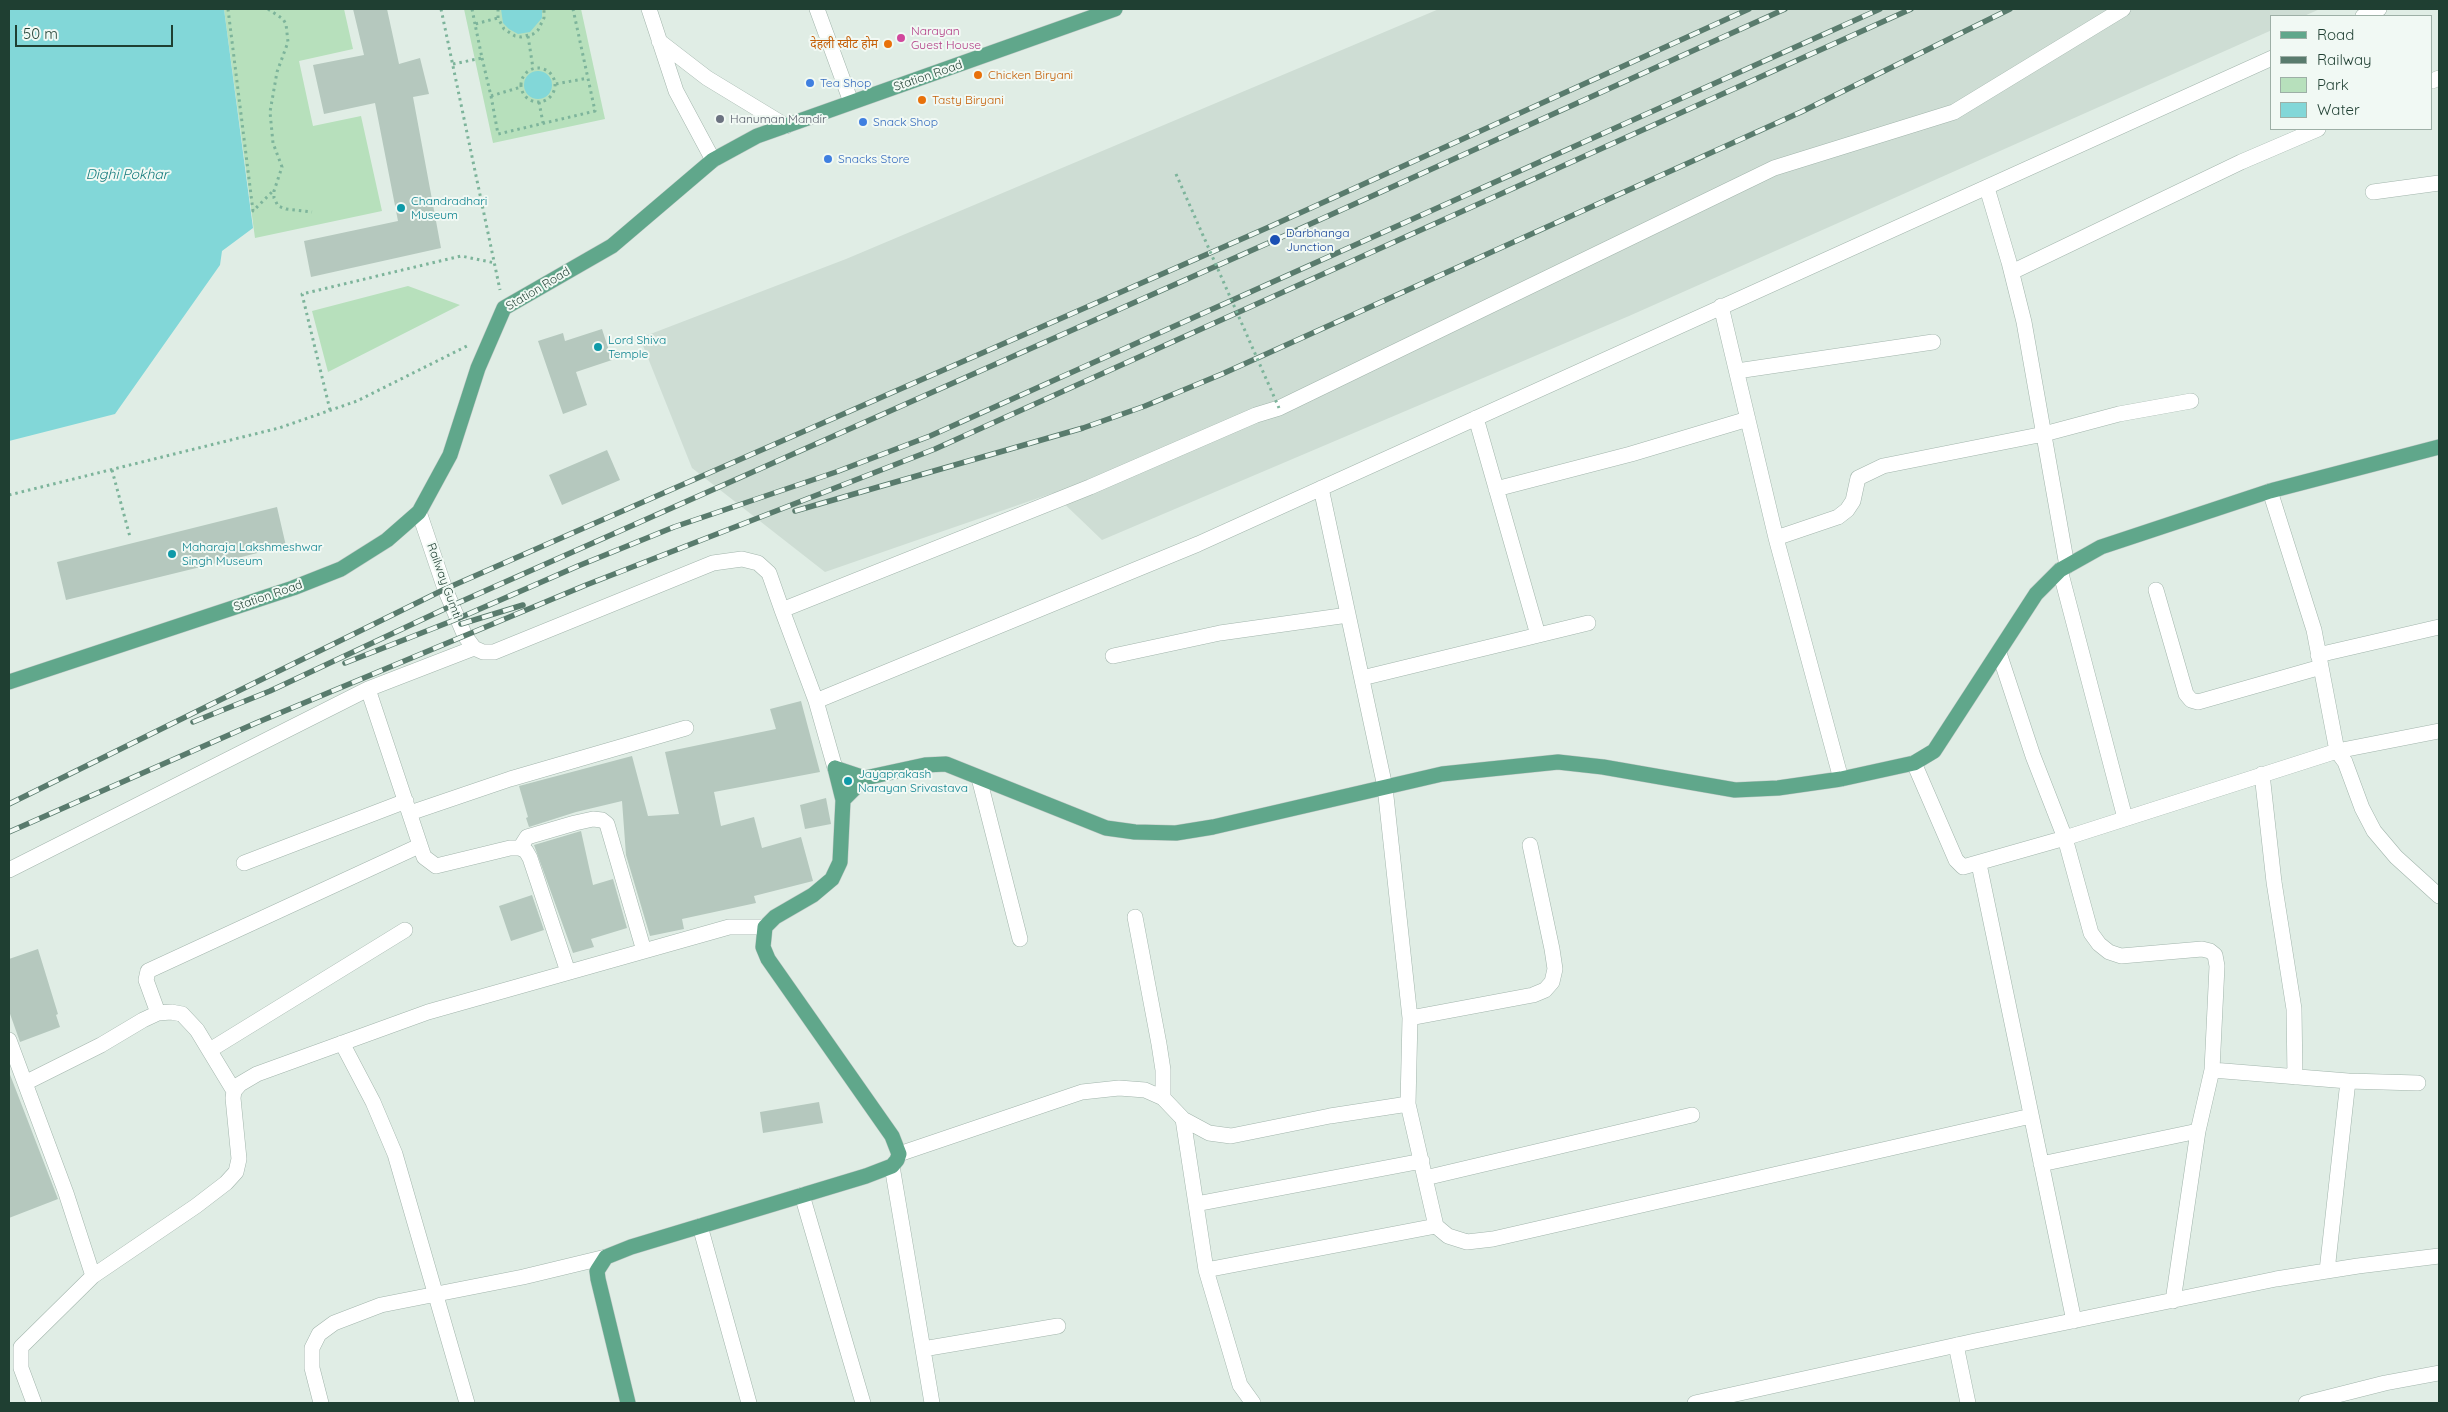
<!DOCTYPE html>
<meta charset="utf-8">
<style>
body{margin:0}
#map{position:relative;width:2448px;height:1412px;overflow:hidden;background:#e0ede5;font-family:Quicksand,sans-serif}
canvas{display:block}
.frame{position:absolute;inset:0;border:10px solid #1f3f32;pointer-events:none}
.legend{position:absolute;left:2270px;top:15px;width:162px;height:115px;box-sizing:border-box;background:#f1f9f4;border:1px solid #9dafa6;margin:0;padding:6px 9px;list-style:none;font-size:15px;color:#1f3f32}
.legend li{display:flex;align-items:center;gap:10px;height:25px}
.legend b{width:25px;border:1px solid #9dafa6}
.scale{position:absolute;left:15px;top:25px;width:158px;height:22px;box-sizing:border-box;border:2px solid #1f3f32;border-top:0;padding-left:6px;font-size:15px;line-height:18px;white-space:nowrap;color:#1f3f32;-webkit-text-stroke:4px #f1f9f4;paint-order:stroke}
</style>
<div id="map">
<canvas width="2448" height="1412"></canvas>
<div class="frame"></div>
<ul class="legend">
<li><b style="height:6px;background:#60a78b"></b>Road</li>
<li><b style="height:6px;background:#597b6d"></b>Railway</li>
<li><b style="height:14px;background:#b7e0bc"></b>Park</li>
<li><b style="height:14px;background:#82d7d8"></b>Water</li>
</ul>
<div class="scale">50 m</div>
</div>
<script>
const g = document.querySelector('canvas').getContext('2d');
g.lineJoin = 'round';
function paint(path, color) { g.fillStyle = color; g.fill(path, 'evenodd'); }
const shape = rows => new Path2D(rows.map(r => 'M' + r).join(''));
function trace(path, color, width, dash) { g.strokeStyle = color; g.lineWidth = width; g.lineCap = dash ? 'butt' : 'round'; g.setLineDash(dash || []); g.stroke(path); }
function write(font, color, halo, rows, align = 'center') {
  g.font = font + ' Quicksand,"Noto Sans Devanagari",sans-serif'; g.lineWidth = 4; g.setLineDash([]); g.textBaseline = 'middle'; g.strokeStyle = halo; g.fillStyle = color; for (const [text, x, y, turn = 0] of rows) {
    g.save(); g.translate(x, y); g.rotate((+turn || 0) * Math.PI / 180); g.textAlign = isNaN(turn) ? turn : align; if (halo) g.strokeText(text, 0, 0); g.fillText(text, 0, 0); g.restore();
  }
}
const built = shape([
 [1439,9,2320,9,2304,16,2272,16,2272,30,1629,316,1102,540,1053,493,825,572,692,468,640,338,846,259]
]);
const green = shape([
 [224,9,344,9,353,49,299,61,313,126,361,116,382,211,255,238],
 [464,9,581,9,605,119,493,143],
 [408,286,460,305,328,372,312,311]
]);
const water = shape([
 [9,9,224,9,253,228,222,251,220,265,115,414,9,441],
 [501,9,542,9,542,18,530,32,518,34,509,29,503,23],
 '524 85a14 14 0 1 1 28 0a14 14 0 1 1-28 0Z'
]);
const building = shape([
 [353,9,387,9,399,64,420,58,429,94,413,97,441,248,311,277,304,241,398,221,375,103,324,114,313,65,364,55],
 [602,329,612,360,576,372,587,405,563,414,538,341,563,333,565,341],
 [607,450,620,480,562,505,549,475],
 [277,507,286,546,66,600,57,562],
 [801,701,820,772,714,792,721,826,754,817,762,848,801,837,813,881,754,896,756,903,682,919,684,929,650,936,626,855,622,801,576,812,529,827,526,818,528,817,519,786,632,756,648,816,679,814,665,752,776,729,770,709],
 [826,798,831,824,805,829,800,805],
 [581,831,593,885,613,879,627,928,591,939,594,947,573,953,534,845],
 [532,895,544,930,511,941,499,906],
 [38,949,58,1014,56,1015,60,1027,20,1042,9,1011,9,959],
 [9,1072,58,1199,9,1218],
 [819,1102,823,1123,763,1133,760,1112]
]);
const path = shape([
 [228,9,253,211,273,191],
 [268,9,283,19,286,24,288,42,277,72,270,112,273,143,282,167,274,191,274,198,278,206,286,209,312,212],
 [441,9,500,290],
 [472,9,475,24],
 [498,9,498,18,504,29,515,36,521,37,533,34,538,30,544,18,544,9],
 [528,36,533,68],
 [482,58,491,96,521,87],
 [453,64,482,58,475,24,498,18],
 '521 85a17 17 0 1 1 34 0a17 17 0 1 1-34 0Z',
 [556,84,588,78],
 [491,96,498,134,595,111,573,9],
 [539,102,543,123],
 [330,410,302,294,461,256,495,263],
 [112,470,130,537],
 [9,495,279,428,357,401,467,346]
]);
const minor = shape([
 [649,9,676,91,713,160],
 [817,9,851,102],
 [2363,16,2379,9],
 [659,41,707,78,786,126],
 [2432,81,2439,78],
 [1987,188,2009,262,2024,322,2067,566],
 [2373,192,2439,183],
 [2012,272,2241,162,2318,129],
 [1721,306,1776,538,1841,779],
 [1737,371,1933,342],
 [1476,418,1538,635],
 [1321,488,1385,787,1410,1018,1408,1104,1436,1226,1448,1236,1467,1242,1493,1239,2031,1116],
 [1496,489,1631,454,1748,419],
 [2270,491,2314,630,2337,751,2439,731],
 [419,512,445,589,465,636,474,648,483,652,494,652,713,563,742,559,758,563,769,573,782,610,816,701,835,768],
 [1776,538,1838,517,1847,510,1853,501,1858,478,1883,466,2044,434,2119,414,2191,401],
 [2060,570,2125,818],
 [2156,590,2186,694,2191,700,2198,702,2321,667],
 [782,610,1090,487,1256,415,1279,408,1774,168,1954,112,2123,9],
 [1999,653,2033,756,2065,838,2091,933,2099,944,2109,952,2121,956,2202,949,2210,951,2215,955,2217,966,2212,1070,2198,1131,2173,1301],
 [2318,655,2439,627],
 [1113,656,1220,633,1348,615],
 [1362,678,1588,623],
 [368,689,424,857,436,866,510,848,520,848,526,851,530,858,568,972],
 [816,701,1198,544,2272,58],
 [1914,763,1956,860,1963,867,2065,838,2337,751,2345,762,2362,808,2374,831,2396,857,2439,896],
 [2262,774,2274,882,2294,1009,2295,1077],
 [979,778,1020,939],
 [410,813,510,779,686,728],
 [520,848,527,837,575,823,593,819,602,820,607,824,644,951],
 [244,863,406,801],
 [1979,864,2074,1321],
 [9,870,368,689,474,648],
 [1135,917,1159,1044,1163,1070,1163,1098],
 [158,1013,146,980,148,971,419,846],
 [1410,1018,1533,995,1545,990,1552,982,1555,969,1552,949,1530,845],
 [9,1040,66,1193,93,1276],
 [342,1043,373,1102,395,1154,467,1403],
 [210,1050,405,930],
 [2212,1070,2348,1081,2418,1083],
 [25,1083,101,1045,143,1020,158,1013,171,1012,182,1014,197,1030,234,1091],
 [1183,1119,1206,1270,1240,1385,1253,1403],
 [899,1154,1082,1092,1119,1088,1145,1090,1163,1098,1183,1119,1209,1133,1231,1136,1330,1116,1408,1104],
 [2041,1164,2198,1131],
 [892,1166,932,1403],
 [1425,1178,1692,1115],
 [802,1195,863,1403],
 [1196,1204,1422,1161],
 [700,1226,749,1403],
 [1206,1270,1436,1226],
 [2327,1271,2348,1081],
 [1956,1345,1968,1403],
 [923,1349,1058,1326],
 [34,1403,21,1368,21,1347,93,1276,196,1206,226,1183,236,1172,239,1159,233,1098,234,1091,240,1084,257,1074,428,1012,729,927,765,927],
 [321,1403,312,1368,312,1348,319,1334,334,1323,381,1305,523,1277,606,1257],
 [1695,1403,1975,1341,2276,1279,2358,1266,2439,1256],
 [2306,1403,2385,1383,2439,1373]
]);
const major = shape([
 [9,682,293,588,341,569,387,540,419,512,450,455,478,368,504,308,612,246,713,160,757,136,1115,9],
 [835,768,865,778,925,765,946,764,1106,828,1135,832,1176,833,1213,827,1442,774,1558,762,1603,767,1735,790,1778,788,1841,779,1914,763,1934,751,2036,594,2060,570,2101,547,2270,491,2439,447],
 [843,800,865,778],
 [628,1403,598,1279,597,1271,606,1257,631,1247,866,1176,892,1166,897,1160,899,1154,892,1136,768,959,763,947,765,927,775,917,813,895,832,879,840,862,843,800,835,768]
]);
const rail = shape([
 [795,511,1083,428,1145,406,1222,374,1801,112,2010,9],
 [461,624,523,605],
 [345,663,457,619,578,566,674,527,836,472,930,436,1880,9],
 [193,722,270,691,451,606,1275,240,1785,9],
 [9,804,445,589,1269,227,1749,9],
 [9,832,256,723,586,585,935,449,1911,9]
]);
const pathBridge = shape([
 [1176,174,1279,408]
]);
const markers = [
 [901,38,5,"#d1479c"],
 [888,44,5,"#e8710a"],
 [978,75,5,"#e8710a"],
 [810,83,5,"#3f7fe0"],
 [922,100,5,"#e8710a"],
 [720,119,5,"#6b7280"],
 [863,122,5,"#3f7fe0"],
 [828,159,5,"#3f7fe0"],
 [401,208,5,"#0f9aa8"],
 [1275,240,6,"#1a4fb4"],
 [598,347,5,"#0f9aa8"],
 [172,554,5,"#0f9aa8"],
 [848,781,5,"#0f9aa8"]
];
const hotelNames = [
 ["Narayan",911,31],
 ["Guest House",911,45]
];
const foodNames = [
 ["देहली स्वीट होम",878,44,"right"],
 ["Chicken Biryani",988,75],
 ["Tasty Biryani",932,100]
];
const streetNames = [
 ["Station Road",928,76,-19],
 ["Station Road",538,289,-31],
 ["Railway Gumti",444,581,70],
 ["Station Road",268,596,-19]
];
const shopNames = [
 ["Tea Shop",820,83],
 ["Snack Shop",873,122],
 ["Snacks Store",838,159]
];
const worshipNames = [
 ["Hanuman Mandir",730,119]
];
const cultureNames = [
 ["Chandradhari",411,201],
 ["Museum",411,215],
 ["Lord Shiva",608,340],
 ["Temple",608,354],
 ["Maharaja Lakshmeshwar",182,547],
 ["Singh Museum",182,561],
 ["Jayaprakash",858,774],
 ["Narayan Srivastava",858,788]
];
const transitNames = [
 ["Darbhanga",1286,233],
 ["Junction",1286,247]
];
const waterNames = [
 ["Dighi Pokhar",127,175]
];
paint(built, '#ceddd4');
paint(green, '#b7e0bc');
paint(water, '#82d7d8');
paint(building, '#b5c8be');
trace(minor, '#a2b5ac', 16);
trace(major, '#c0c9c6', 16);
trace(path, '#7db49b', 3, [2.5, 4]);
trace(minor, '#fff', 15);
trace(major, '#60a78b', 15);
trace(rail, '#597b6d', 5.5);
trace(rail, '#f1f9f4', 4, [11]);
trace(pathBridge, '#7db49b', 3, [2.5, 4]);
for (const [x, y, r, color] of markers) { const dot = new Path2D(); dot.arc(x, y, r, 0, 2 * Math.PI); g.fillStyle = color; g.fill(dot); trace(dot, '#f1f9f4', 2); }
write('12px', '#b23c85', '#f1f9f4', hotelNames, 'left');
write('12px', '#c56008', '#f1f9f4', foodNames, 'left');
write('12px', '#1f3f32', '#f1f9f4', streetNames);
write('12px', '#366cbe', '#f1f9f4', shopNames, 'left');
write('12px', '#5b616d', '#f1f9f4', worshipNames, 'left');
write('12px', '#0d838f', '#f1f9f4', cultureNames, 'left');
write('12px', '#164399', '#f1f9f4', transitNames, 'left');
write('italic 14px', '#137a7b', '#f1f9f4', waterNames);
</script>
